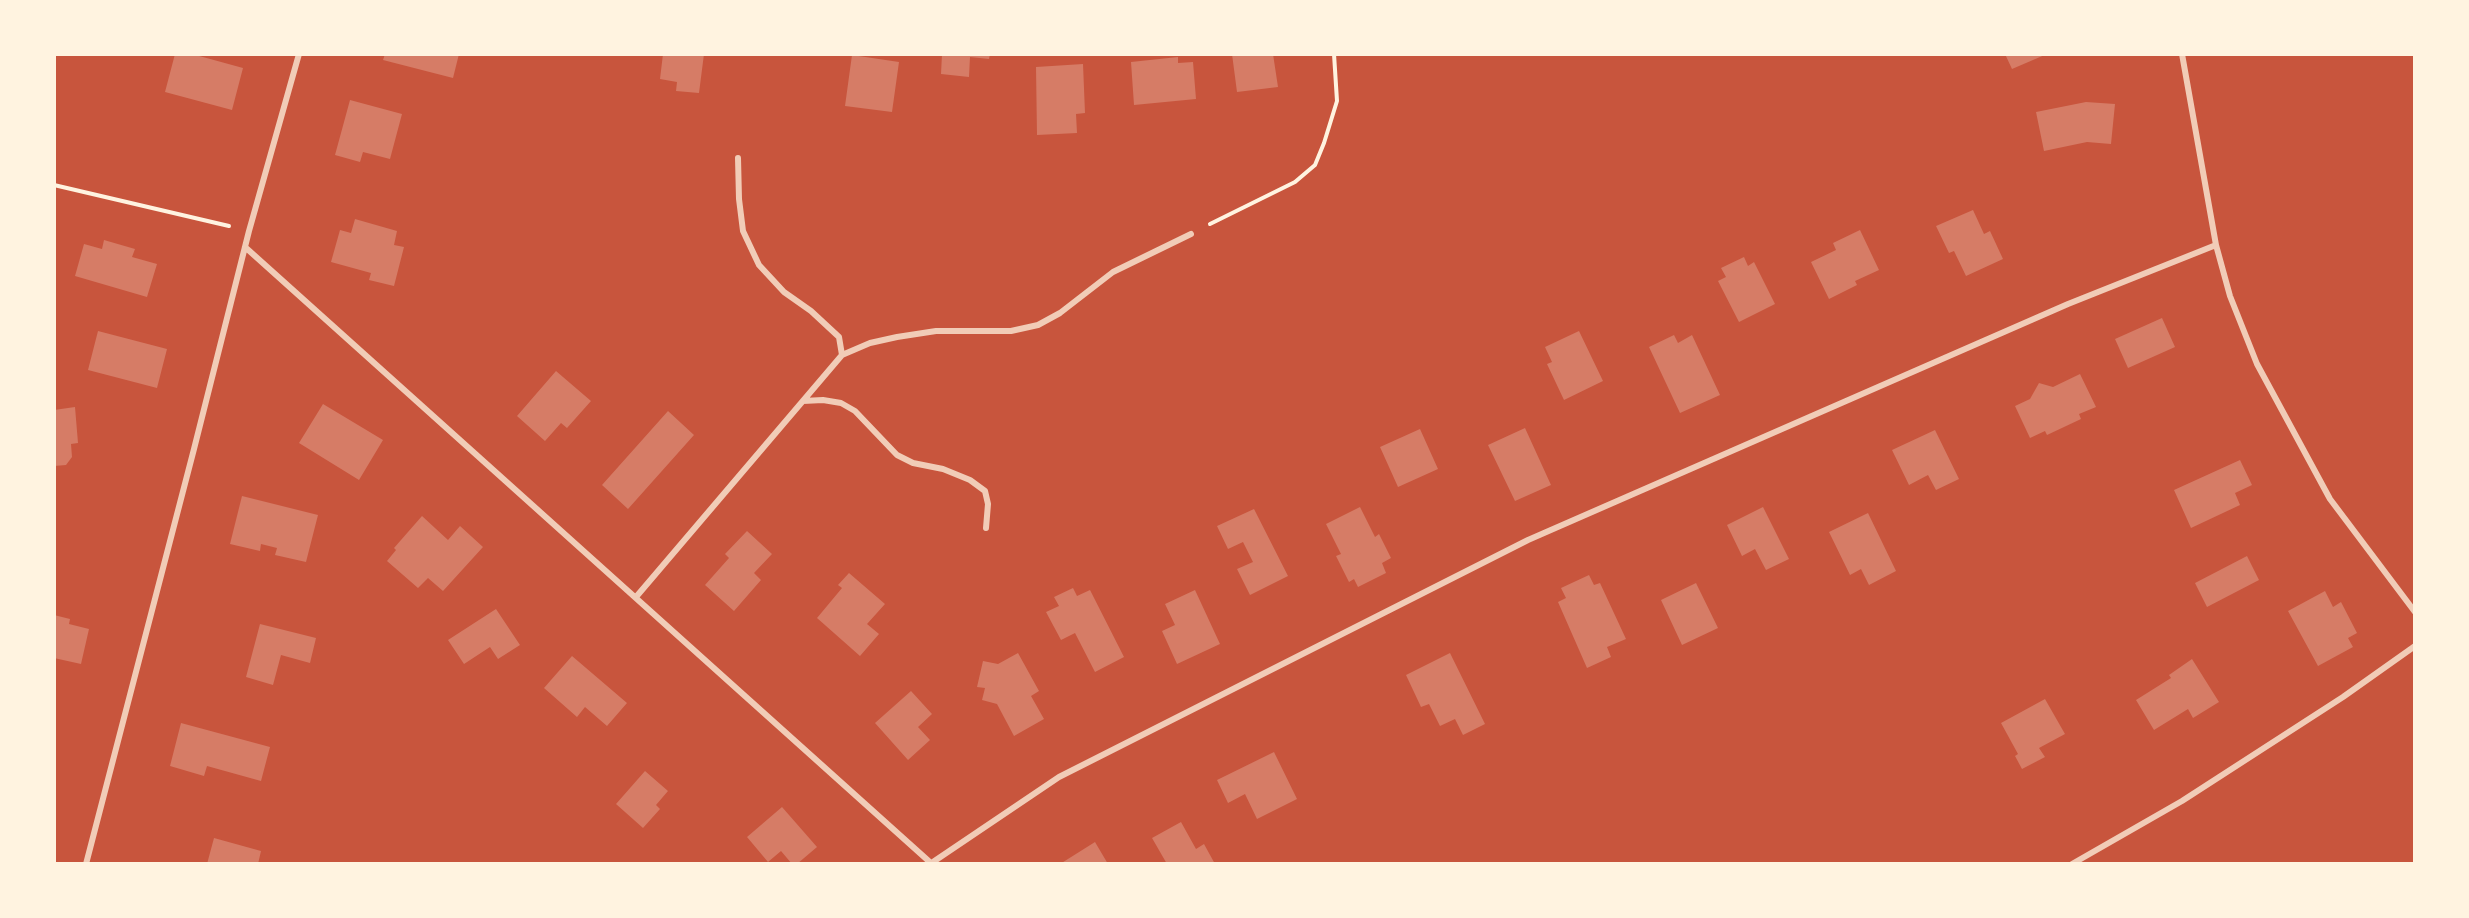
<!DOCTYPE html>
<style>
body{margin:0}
#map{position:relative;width:2469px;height:918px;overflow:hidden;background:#c8553d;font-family:"Public Sans",sans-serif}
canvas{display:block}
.frame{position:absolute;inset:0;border:56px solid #fff3e0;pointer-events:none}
</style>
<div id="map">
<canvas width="2469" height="918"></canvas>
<div class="frame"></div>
</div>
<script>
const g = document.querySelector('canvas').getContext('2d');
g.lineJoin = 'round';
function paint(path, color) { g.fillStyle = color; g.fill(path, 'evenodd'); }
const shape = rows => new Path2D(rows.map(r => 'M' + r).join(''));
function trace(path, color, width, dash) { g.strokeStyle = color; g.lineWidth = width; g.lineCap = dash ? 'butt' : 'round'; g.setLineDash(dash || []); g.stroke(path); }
const building = shape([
 [175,54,192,54,243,68,232,110,165,92],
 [385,54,459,54,453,78,383,60],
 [663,54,704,54,699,93,676,91,677,82,660,79],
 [942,54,990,54,989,59,970,57,969,77,941,74],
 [1232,54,1273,54,1278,87,1237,92],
 [2005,54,2047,54,2012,69],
 [852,55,899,62,892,112,845,106],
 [1178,57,1178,63,1193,62,1196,99,1134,105,1131,62],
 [1083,64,1085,113,1076,114,1077,133,1037,135,1036,67],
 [350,100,402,114,390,159,363,152,360,162,335,155],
 [2086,102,2115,104,2111,144,2087,142,2044,151,2036,112],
 [1973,210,1984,234,1990,231,2003,259,1966,276,1954,251,1949,253,1936,226],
 [355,219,397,231,394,245,404,247,394,286,369,280,371,273,331,262,340,230,351,233],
 [1860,230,1879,270,1855,281,1857,285,1829,299,1811,262,1836,250,1833,243],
 [104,240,135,249,132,257,157,264,147,297,75,276,84,244,102,249],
 [1744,257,1748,266,1754,262,1775,304,1739,322,1718,281,1726,277,1721,268],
 [2162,318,2175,347,2128,368,2115,339],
 [98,331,167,349,157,388,88,370],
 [1579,331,1603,381,1564,400,1547,364,1552,362,1545,347],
 [1674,335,1678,343,1692,335,1720,395,1680,413,1649,347],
 [556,371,591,401,567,428,561,423,545,441,517,416],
 [2080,374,2096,407,2079,414,2081,419,2047,435,2045,431,2030,438,2015,406,2030,399,2039,383,2053,387],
 [323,404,383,440,359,480,299,443],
 [75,407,78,443,71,444,72,457,66,465,54,466,54,410],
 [668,411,694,435,628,509,602,485],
 [1525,428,1551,485,1515,501,1488,445],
 [1420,429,1438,469,1398,487,1380,447],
 [1935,430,1959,479,1936,490,1928,475,1909,485,1892,450],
 [2240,460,2252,485,2235,493,2240,505,2191,528,2174,490],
 [242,496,318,515,306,562,275,555,277,548,261,544,260,551,230,544],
 [1360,507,1375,537,1379,534,1391,558,1382,563,1386,573,1358,587,1354,579,1349,582,1336,556,1341,554,1326,524],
 [1763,507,1789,559,1766,570,1755,549,1742,556,1727,525],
 [1254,509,1288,576,1250,595,1237,569,1253,562,1243,542,1228,549,1217,526],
 [1868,513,1896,571,1869,585,1861,569,1850,575,1829,532],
 [422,516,448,540,460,526,483,547,443,591,428,578,418,588,387,561,396,550,394,548],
 [747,531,772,554,754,573,761,580,734,611,705,585,729,558,725,554],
 [2247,556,2259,580,2207,607,2195,583],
 [849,573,885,604,867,624,879,634,860,656,817,618,842,588,838,585],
 [1589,575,1594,585,1600,583,1626,639,1607,647,1611,657,1587,668,1558,602,1566,598,1561,588],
 [1696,583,1718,628,1682,645,1661,600],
 [1073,588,1077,596,1090,590,1124,657,1095,672,1075,633,1061,640,1046,612,1059,606,1054,597],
 [1195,590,1220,644,1177,664,1162,631,1175,625,1165,604],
 [2325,591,2333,607,2341,602,2357,633,2348,638,2353,647,2318,666,2288,611],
 [496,609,520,645,498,659,490,647,464,664,448,640],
 [54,615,70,619,69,624,89,629,81,664,54,658],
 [260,624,316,638,310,663,281,655,273,685,246,677],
 [1018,653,1039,691,1031,696,1044,719,1014,736,997,704,982,700,985,688,977,687,983,661,998,664],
 [1450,653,1485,724,1463,735,1455,719,1440,726,1429,704,1421,707,1406,675],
 [572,656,627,703,607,726,585,707,577,717,544,688],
 [2192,659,2219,702,2193,718,2188,709,2154,730,2136,700,2171,678,2169,675],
 [911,691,932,714,918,727,930,740,908,760,875,723],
 [2045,699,2065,734,2039,748,2045,757,2022,769,2015,756,2018,754,2001,723],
 [181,723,270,747,261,781,207,766,204,776,170,766],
 [1274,752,1297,799,1257,819,1245,794,1228,803,1217,780],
 [645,771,668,791,656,805,660,809,643,828,616,804],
 [782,807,817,847,797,864,792,864,781,851,768,862,747,837],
 [1181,822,1196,849,1204,844,1215,864,1167,864,1152,838],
 [214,838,261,851,258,864,207,864],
 [1095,842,1108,864,1060,864]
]);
const path = shape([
 [54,185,229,226],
 [1210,224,1295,182,1315,165,1324,143,1337,101,1334,54]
]);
const minor = shape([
 [2182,54,2216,245,2230,296,2257,364,2330,499,2415,612],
 [738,158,739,199,743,231,759,265,784,292,811,311,839,337,842,355],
 [245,247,932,864],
 [803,401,823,400,841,403,855,411,897,455,913,463,943,469,970,480,985,491,988,504,986,528],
 [636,597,842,355,870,343,897,337,936,331,1011,331,1038,325,1060,313,1113,272,1191,234],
 [86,864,194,449,249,231,299,54],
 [930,864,1059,777,1528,540,2068,304,2216,245],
 [2072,864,2182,801,2343,697,2415,646]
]);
paint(building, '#d67c66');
trace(path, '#fff3e0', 4);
trace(minor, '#f1ccb7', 6);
</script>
